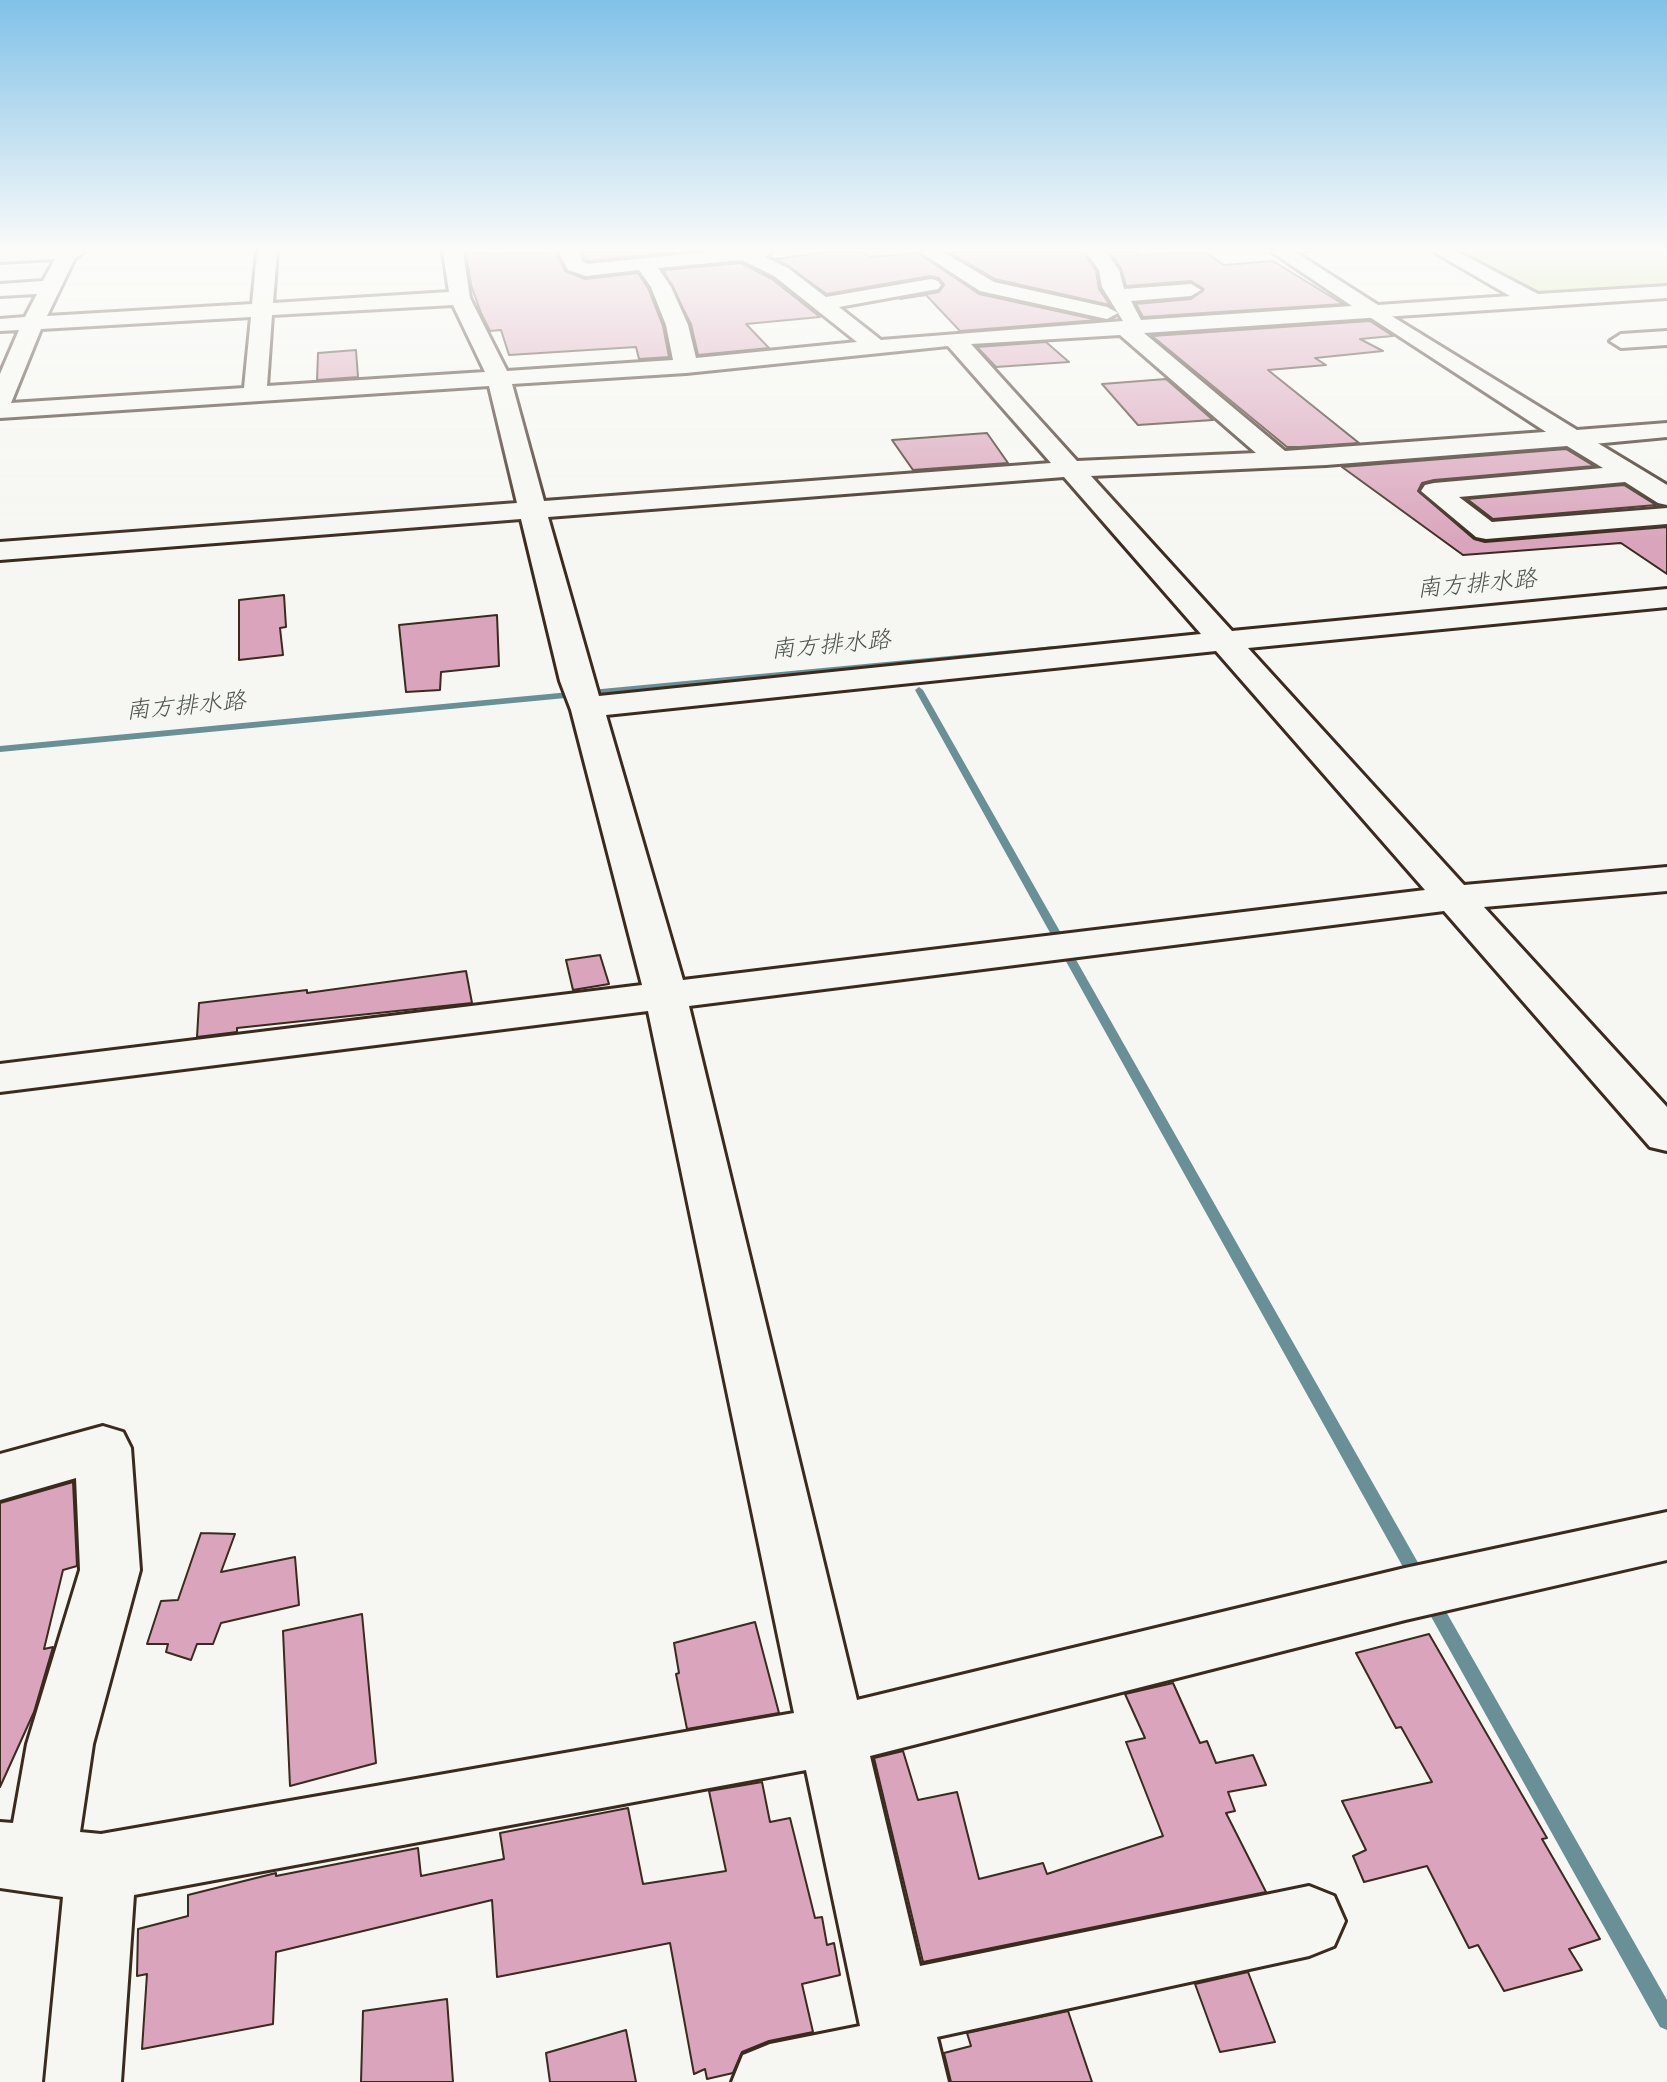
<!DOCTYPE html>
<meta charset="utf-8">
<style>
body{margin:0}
canvas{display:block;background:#f6f6f2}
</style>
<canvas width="1667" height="2082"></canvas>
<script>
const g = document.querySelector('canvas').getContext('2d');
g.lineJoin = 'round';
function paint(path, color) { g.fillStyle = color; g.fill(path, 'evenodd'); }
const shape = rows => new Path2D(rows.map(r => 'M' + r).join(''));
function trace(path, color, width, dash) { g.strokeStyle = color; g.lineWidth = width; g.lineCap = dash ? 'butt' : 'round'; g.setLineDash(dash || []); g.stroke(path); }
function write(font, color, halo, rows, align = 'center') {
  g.font = font + ' Kalam,"Klee One",sans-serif'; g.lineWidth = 7; g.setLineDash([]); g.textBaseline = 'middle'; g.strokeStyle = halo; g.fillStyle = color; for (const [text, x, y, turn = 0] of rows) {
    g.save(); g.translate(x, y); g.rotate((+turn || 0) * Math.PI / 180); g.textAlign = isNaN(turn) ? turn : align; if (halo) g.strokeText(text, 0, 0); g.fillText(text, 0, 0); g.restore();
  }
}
const green = shape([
 [1453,252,1667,252,1667,288,1534,297]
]);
const stream = shape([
 [1055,646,1059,649,1058,651,0,752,0,746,1055,646],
 [919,687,923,690,1425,1575,1427,1580,1425,1585,1419,1587,1413,1585,915,690,919,687],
 [1430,1592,1436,1594,1667,2000,1667,2030,1660,2027,1424,1604,1422,1599,1424,1594,1430,1592]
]);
const building = shape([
 [466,252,496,254,556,252,565,271,585,279,638,273,648,288,663,326,669,357,639,359,636,347,509,355,501,330,490,331,481,313,471,285,466,252],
 [582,252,676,252,588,261,582,252],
 [828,252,861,252,870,257,918,253,979,294,1098,320,960,331,926,295,900,299,939,292,944,285,939,278,930,276,827,294,776,259,828,252],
 [949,252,1083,252,1096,271,1099,289,1110,305,995,279,949,252],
 [1110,252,1137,252,1137,255,1205,252,1224,265,1273,261,1343,304,1143,317,1136,304,1191,299,1204,289,1191,281,1126,286,1121,268,1110,252],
 [741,263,772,279,820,317,746,324,769,348,698,355,691,324,663,270,741,263],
 [1370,321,1393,336,1360,339,1383,351,1315,358,1326,365,1268,370,1359,443,1300,447,1287,447,1152,336,1370,321],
 [1046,342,1069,362,996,367,977,347,1046,342],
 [356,350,358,377,317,380,318,353,356,350],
 [1166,379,1213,420,1138,425,1102,384,1166,379],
 [987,433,1008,463,913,470,892,440,987,433],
 [1566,449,1594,466,1434,480,1422,483,1418,491,1474,539,1485,542,1667,527,1667,574,1621,543,1463,555,1342,467,1566,449],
 [1624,485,1656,505,1493,519,1467,499,1624,485],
 [284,595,286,627,280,628,283,655,239,660,239,600,284,595],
 [497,615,499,666,441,672,440,690,406,692,399,625,497,615],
 [600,955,609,984,573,990,566,960,600,955],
 [466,971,472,1003,237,1028,237,1032,197,1037,199,1003,307,990,307,993,466,971],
 [73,1482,77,1566,63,1570,44,1649,53,1647,34,1712,0,1787,0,1503,73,1482],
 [201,1533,235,1534,221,1572,295,1557,299,1605,221,1623,213,1644,197,1644,191,1660,166,1652,168,1644,147,1644,161,1601,178,1600,201,1533],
 [362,1614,376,1763,290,1786,283,1631,362,1614],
 [755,1622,779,1713,687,1729,676,1674,679,1673,674,1643,755,1622],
 [1429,1634,1547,1838,1542,1839,1600,1939,1569,1949,1582,1970,1504,1991,1478,1945,1469,1948,1427,1866,1364,1882,1353,1856,1366,1850,1342,1801,1432,1782,1401,1727,1396,1728,1356,1653,1429,1634],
 [1173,1683,1200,1743,1207,1741,1216,1763,1253,1755,1266,1785,1228,1792,1235,1811,1226,1813,1266,1892,923,1962,874,1758,903,1751,918,1800,957,1792,979,1879,1043,1863,1047,1874,1163,1836,1126,1742,1145,1738,1125,1694,1173,1683],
 [762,1782,770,1822,790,1818,815,1918,822,1917,827,1945,834,1943,840,1975,802,1984,813,2032,769,2041,742,2052,733,2073,707,2079,705,2069,694,2074,670,1943,497,1977,492,1900,276,1952,273,2024,142,2049,147,1974,137,1976,138,1929,188,1916,188,1895,276,1873,276,1876,418,1848,421,1876,504,1859,500,1833,628,1808,643,1884,726,1871,709,1791,762,1782],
 [1248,1972,1275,2042,1220,2052,1195,1984,1248,1972],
 [447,1999,453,2082,361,2082,363,2011,447,1999],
 [1068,2011,1092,2082,951,2082,944,2053,971,2046,967,2033,1068,2011],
 [626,2030,636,2082,550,2082,546,2053,626,2030]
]);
const street = shape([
 [0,252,84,252,75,258,47,316,252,304,257,252,277,252,273,303,449,292,443,252,463,252,470,298,507,371,673,360,666,325,651,287,639,270,586,276,568,270,559,252,579,252,583,262,588,264,705,252,771,252,765,257,788,268,826,297,931,279,938,281,941,285,938,289,839,307,881,340,1123,321,1102,287,1099,270,1086,252,1106,252,1119,270,1124,289,1191,284,1201,290,1191,296,1131,301,1141,320,1352,306,1272,252,1295,252,1378,305,1510,296,1434,252,1458,252,1538,294,1667,286,1667,298,1144,333,1285,451,1572,430,1581,433,1667,485,1667,505,1658,503,1625,482,1459,497,1492,522,1667,508,1667,524,1486,539,1476,537,1421,491,1425,485,1434,483,1603,468,1567,446,1326,465,1091,476,1232,631,1667,589,1667,607,1248,648,1464,885,1667,867,1667,891,1484,907,1667,1107,1667,1151,1650,1147,1444,911,689,1006,857,1700,1405,1568,1667,1512,1667,1560,1405,1620,870,1756,920,1966,1309,1886,1334,1896,1345,1921,1334,1946,1309,1956,937,2037,948,2082,732,2082,743,2055,770,2044,860,2026,806,1770,134,1895,121,2082,45,2082,63,1897,0,1888,0,1822,13,1823,27,1744,80,1570,76,1478,0,1500,0,1454,103,1426,123,1432,131,1448,140,1570,93,1744,80,1832,101,1834,794,1713,648,1011,0,1092,0,1064,642,985,571,710,560,681,521,519,0,560,0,542,517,503,489,386,0,418,0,374,19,330,0,331,0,319,25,317,37,294,0,296,0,284,43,281,55,259,0,262,0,252],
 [742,260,774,276,857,342,696,358,688,325,671,287,658,268,742,260],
 [453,305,485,372,267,386,272,315,453,305],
 [251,317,244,388,11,403,41,329,251,317],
 [1120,335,1256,453,1077,461,971,344,1120,335],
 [948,346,1051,463,544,501,512,384,686,373,948,346],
 [1064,477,1201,634,599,696,548,517,1064,477],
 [1216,651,1425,890,683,980,606,715,1216,651],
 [920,252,943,252,994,282,1107,307,1118,313,1107,319,980,291,920,252],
 [1667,331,1667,345,1621,348,1610,341,1621,334,1667,331]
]);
const secondary = shape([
 [1372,304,1577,430,1667,423,1667,437,1572,446,1563,443,1365,314,1362,310,1372,304]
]);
const farWaternames = [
 ["南方排水路",1477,587,-5],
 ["南方排水路",831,648,-5],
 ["南方排水路",186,709,-5]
];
paint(green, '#c6db90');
paint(stream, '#699097');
paint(building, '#daa5bc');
trace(building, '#3b2a1e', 2);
trace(street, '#3b2a1e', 6);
trace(secondary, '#3b2a1e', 6);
paint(street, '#f6f6f2');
paint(secondary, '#f6f6f2');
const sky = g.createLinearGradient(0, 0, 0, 543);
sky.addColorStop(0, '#81c1e8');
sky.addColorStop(0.46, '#fbfbf9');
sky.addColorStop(1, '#fbfbf900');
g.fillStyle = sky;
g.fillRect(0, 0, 1667, 543);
write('italic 24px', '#4e5450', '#f6f6f2', farWaternames);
</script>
